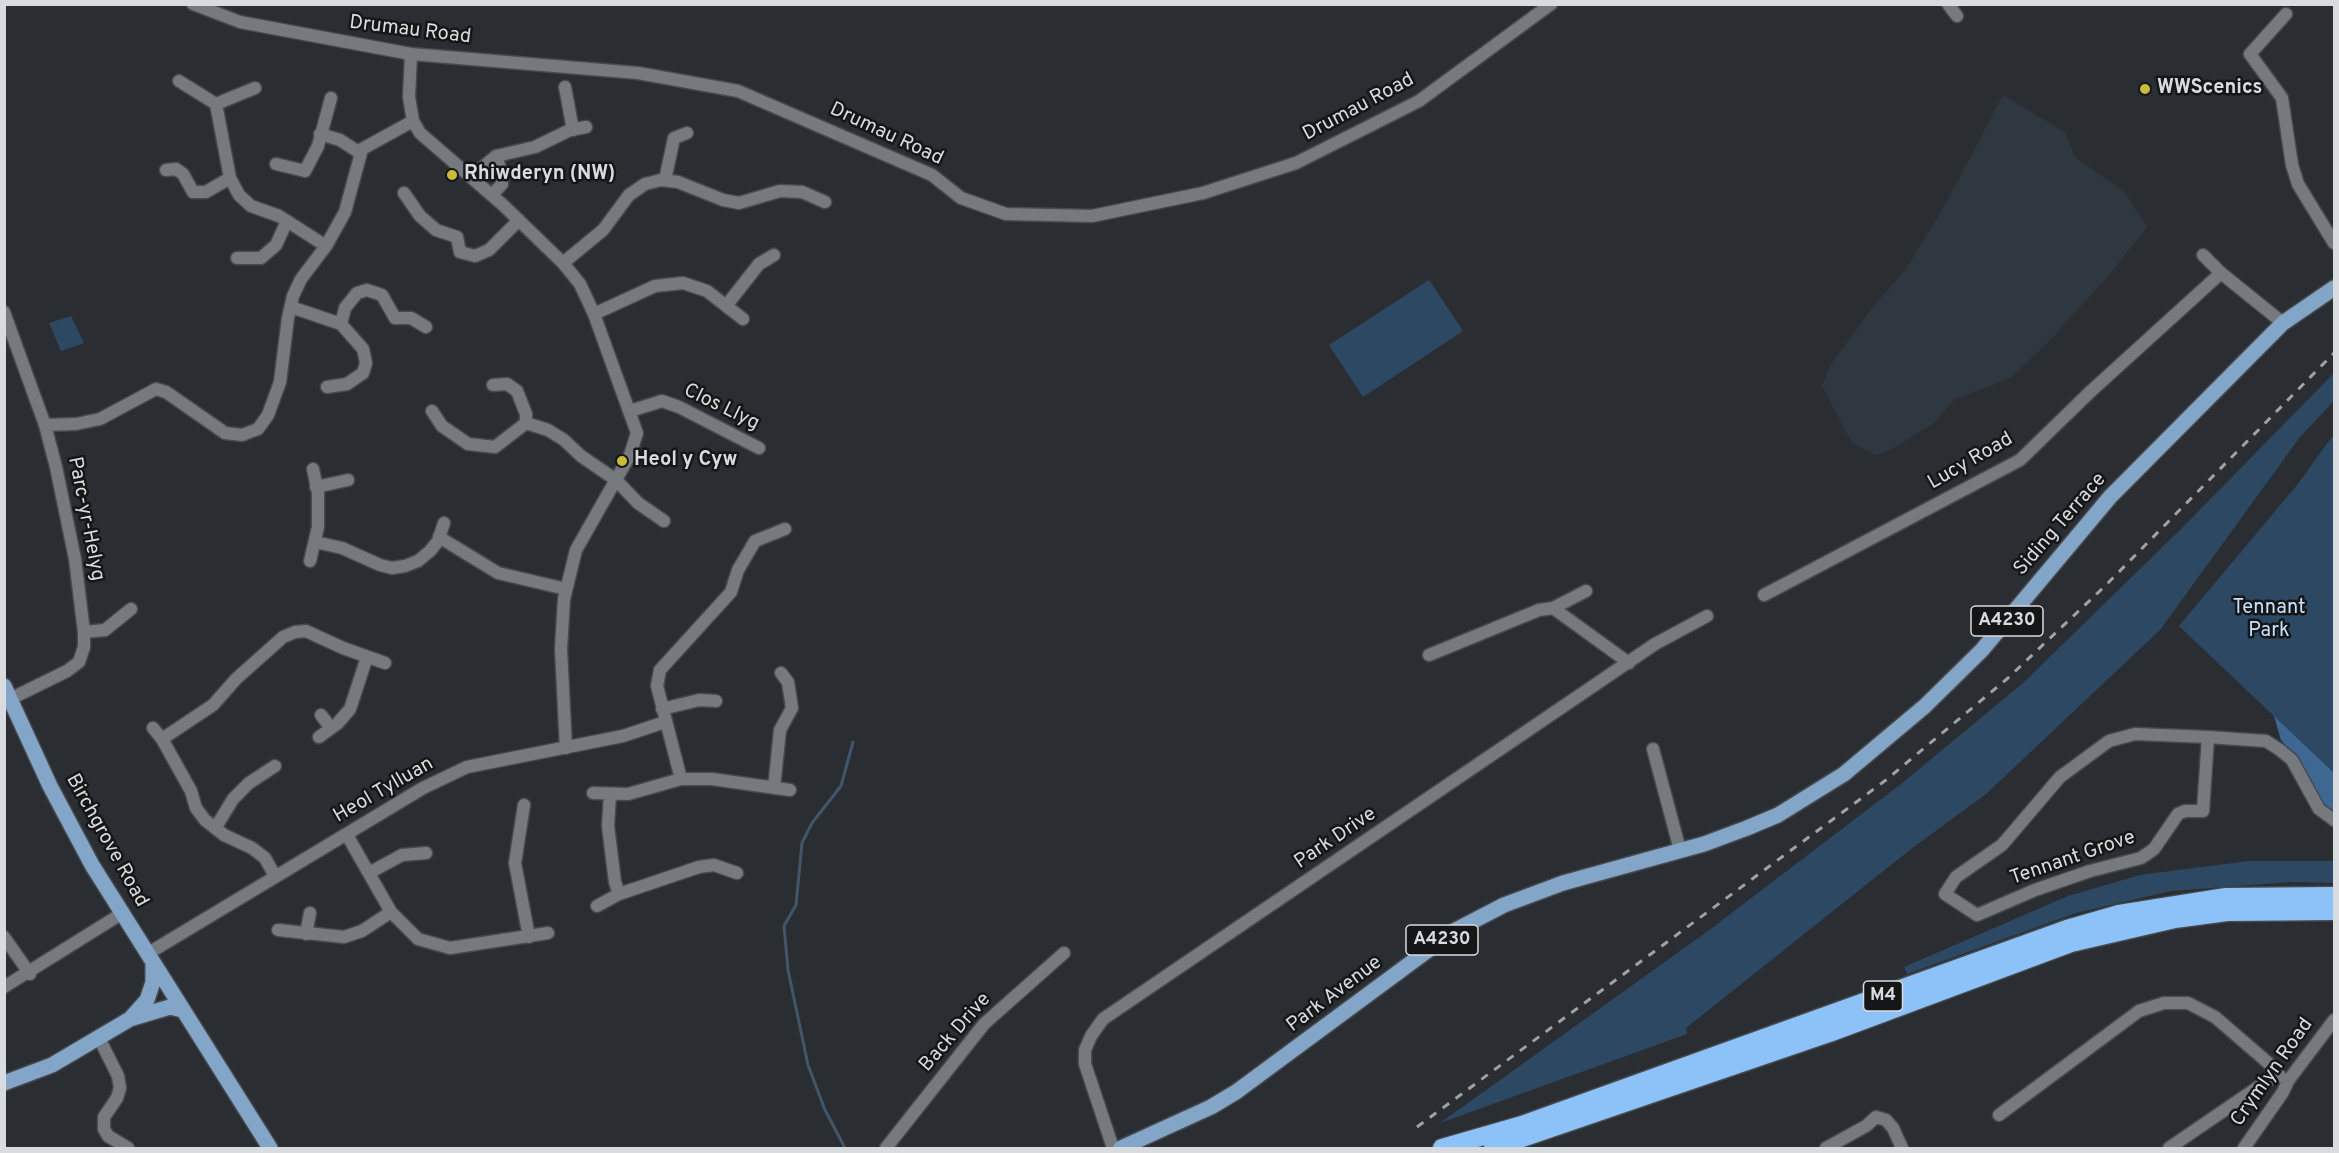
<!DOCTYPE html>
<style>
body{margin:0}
#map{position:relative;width:2339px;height:1153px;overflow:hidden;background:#2a2e32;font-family:Overpass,sans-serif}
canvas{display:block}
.frame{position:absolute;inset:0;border:6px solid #d9dcde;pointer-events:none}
</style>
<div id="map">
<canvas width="2339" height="1153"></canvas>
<div class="frame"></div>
</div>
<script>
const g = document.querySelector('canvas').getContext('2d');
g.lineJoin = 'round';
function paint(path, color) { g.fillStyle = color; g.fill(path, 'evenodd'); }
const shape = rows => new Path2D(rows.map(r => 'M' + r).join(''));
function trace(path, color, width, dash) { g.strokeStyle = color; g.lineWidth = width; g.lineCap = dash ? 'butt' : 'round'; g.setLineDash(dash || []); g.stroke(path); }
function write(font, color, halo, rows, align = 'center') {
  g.font = font + ' Overpass,sans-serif'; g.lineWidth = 5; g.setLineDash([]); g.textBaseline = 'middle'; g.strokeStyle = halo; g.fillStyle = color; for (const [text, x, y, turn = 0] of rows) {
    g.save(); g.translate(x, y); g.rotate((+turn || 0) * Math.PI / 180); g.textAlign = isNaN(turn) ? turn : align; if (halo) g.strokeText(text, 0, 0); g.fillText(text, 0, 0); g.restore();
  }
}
const built = shape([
 [2003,95,2066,133,2074,156,2125,193,2147,227,2110,274,2051,339,2011,378,1955,399,1934,423,1894,448,1876,455,1852,443,1822,386,1830,366,1872,308,1906,269,1945,205]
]);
const green = shape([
 [1429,280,1463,331,1363,397,1329,345],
 [71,316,84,343,61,351,49,323],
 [2334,373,2334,401,2300,437,2160,630,1986,794,1911,849,1686,1028,1687,1034,1440,1123,1708,931,1901,784,2023,683,2184,526],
 [2334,434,2334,773,2179,626,2297,485],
 [2248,861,2334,861,2334,883,2291,882,2171,891,2076,913,1907,974,1904,967,2068,896,2140,875]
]);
const forest = shape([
 [2274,716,2334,773,2334,812,2322,802,2298,760,2281,740]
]);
const stream = shape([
 [845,1148,825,1110,808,1065,788,970,784,926,796,905,802,843,812,823,841,786,853,742]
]);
const minor = shape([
 [193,4,240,22,411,54,638,73,738,91,932,175,961,198,1006,214,1092,216,1203,193,1296,163,1419,101,1551,4],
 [1948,4,1957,16],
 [2286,14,2250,54,2282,98,2292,165,2298,184,2334,243],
 [411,54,409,97,413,121,420,133,503,205,563,263,580,284,594,314,637,433,630,455,576,550,564,599,561,649,566,748],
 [179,81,216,104,255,88],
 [565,87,573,130],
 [216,104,230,178,239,195,251,206,279,216,326,246],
 [320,134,340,140,360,153],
 [276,164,305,171,318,146,331,98],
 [166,170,176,169,183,174,193,192,206,192,230,178],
 [471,177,496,156,535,147,570,130,586,127],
 [665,180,674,138,687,133],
 [404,193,420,216,436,230,457,237,460,252,475,256,489,250,519,220],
 [492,195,502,184,502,174,496,156],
 [2203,255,2221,273,2283,323],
 [237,258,261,258,276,245,287,221],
 [563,263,603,230,629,195,645,184,661,180,678,182,723,200,739,203,780,191,802,192,825,202],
 [726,306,759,264,774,255],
 [291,307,341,324,363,349,366,363,363,373,347,384,327,387],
 [4,312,45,425,56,467,75,559,84,632,84,647,79,662,67,671,4,702],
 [594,314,655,286,683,283,707,291,743,319],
 [341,324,345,308,357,293,367,290,382,295,395,318,411,318,426,327],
 [432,411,442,426,468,444,495,447,526,423,526,414,517,391,507,384,493,385],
 [630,411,662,401,679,407,759,448],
 [526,423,548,430,564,440,581,456,616,480,638,503,664,521],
 [45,425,76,424,100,419,156,389,166,392,225,433,242,435,258,429,268,415,280,382,288,318,293,296,301,279,326,246,345,212,362,149,413,121],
 [316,487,348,480],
 [439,537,498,573,566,589],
 [315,542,342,548,380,565,392,568,405,566,418,561,430,551,438,541,444,523],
 [310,561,318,527,318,493,313,469],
 [1764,595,2020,460,2090,392,2221,273],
 [1553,608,1629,663],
 [84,632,105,630,131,609],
 [1429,655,1539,610,1553,608,1586,591],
 [662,709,699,700,716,701],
 [321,715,331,728],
 [153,728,162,739,191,791,196,808,205,820,224,835,252,848,265,858,275,876],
 [2135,734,2208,737,2203,811,2185,811,2178,814,2154,849,2141,858,2090,871,2035,890,1977,915,1945,894,1956,877,2002,845,2060,777,2109,741,2135,734],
 [319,737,337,724,350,709,367,657],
 [2208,737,2266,741,2280,750,2292,760,2319,809,2334,820],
 [162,739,213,705,236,679,283,637,295,632,306,631,343,648,385,663],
 [1653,749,1680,850],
 [681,779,657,686,660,670,731,592,738,570,755,541,785,529],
 [774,788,780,730,792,708,788,682,781,673],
 [593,793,628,794,681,779,712,779,790,790],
 [610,795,608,826,615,882,619,894],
 [524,805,515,863,529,937],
 [216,827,233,799,249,783,275,766],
 [347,835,391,912,418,939,450,948,548,933],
 [369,873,402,855,426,853],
 [597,906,619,894,699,867,714,865,737,873],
 [278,930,344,937,362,931,391,912],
 [306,934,310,913],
 [4,937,30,974],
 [147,954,423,788,467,767,623,736,665,722],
 [4,987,121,914],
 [99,1038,118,1076,120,1088,117,1098,104,1117,104,1129,108,1136,128,1148],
 [1999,1115,2139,1011,2164,1003,2188,1003,2215,1017,2273,1067,2273,1077],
 [886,1148,984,1024,1064,953],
 [1113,1148,1085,1064,1085,1050,1091,1036,1103,1019,1655,644,1707,616],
 [1826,1148,1866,1126,1876,1117,1886,1120,1893,1128,1902,1148],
 [2169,1148,2273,1077,2280,1076],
 [2244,1148,2283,1092,2288,1081,2334,1020]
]);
const major = shape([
 [4,686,50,786,92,865,270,1148],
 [133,1018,170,1007,182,1010],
 [4,1083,52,1065,130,1019,147,1000,153,982,153,964],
 [1121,1148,1211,1107,1236,1092,1454,931,1504,905,1563,883,1704,844,1747,828,1778,815,1844,774,1925,706,1982,650,2110,497,2283,323,2334,288]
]);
const highway = shape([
 [1442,1148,1522,1125,2067,929,2119,914,2226,897,2334,896],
 [1493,1148,1832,1032,2071,943,2175,919,2227,912,2334,911]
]);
const rail = shape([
 [1417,1127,1886,780,2008,678,2105,586,2334,353]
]);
const markers = [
 [2145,89,6,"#cbba39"],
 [452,175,6,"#cbba39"],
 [622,461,6,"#cbba39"]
];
const shields = [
 [2007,621,72],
 [1442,940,72],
 [1883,996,39]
];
const shieldNames = [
 ["A4230",2007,621],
 ["A4230",1442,940],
 ["M4",1883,996]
];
const streetNames = [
 ["Drumau Road",410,31,7],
 ["Drumau Road",1359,108,-28],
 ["Drumau Road",886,135,25],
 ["Clos Llyg",721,408,26],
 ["Lucy Road",1971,462,-30],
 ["Parc-yr-Helyg",85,519,79],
 ["Siding Terrace",2061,525,-49],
 ["Heol Tylluan",384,791,-30],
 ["Park Drive",1336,839,-34],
 ["Birchgrove Road",106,841,61],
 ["Tennant Grove",2073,859,-19],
 ["Park Avenue",1335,995,-37],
 ["Back Drive",956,1033,-49],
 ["Crymlyn Road",2273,1073,-55]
];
const poiNames = [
 ["WWScenics",2157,89],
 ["Rhiwderyn (NW)",464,175],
 ["Heol y Cyw",634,461]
];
const parkNames = [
 ["Tennant",2269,609],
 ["Park",2269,632]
];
paint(built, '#2f3840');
paint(green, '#2d4863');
paint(forest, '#3e6892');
trace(stream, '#41566a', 3);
trace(minor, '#46494d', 15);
trace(major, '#46494d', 18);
trace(highway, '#46494d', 21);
trace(minor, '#767a7f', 12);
trace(major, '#83a5c8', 15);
trace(highway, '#8cc2f8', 18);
trace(rail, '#9ea2a4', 3, [8, 8]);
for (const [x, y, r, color] of markers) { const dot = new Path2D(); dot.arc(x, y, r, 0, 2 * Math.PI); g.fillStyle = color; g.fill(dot); trace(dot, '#141618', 2); }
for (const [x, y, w] of shields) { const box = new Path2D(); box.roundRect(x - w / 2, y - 15, w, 30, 4.5); g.fillStyle = '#141618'; g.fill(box); trace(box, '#d9dcde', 1.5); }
write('bold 18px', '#d9dcde', null, shieldNames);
write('20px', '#d9dcde', '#141618', streetNames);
write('bold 20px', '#d9dcde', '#141618', poiNames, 'left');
write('20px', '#c8e0fa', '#141618', parkNames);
</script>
